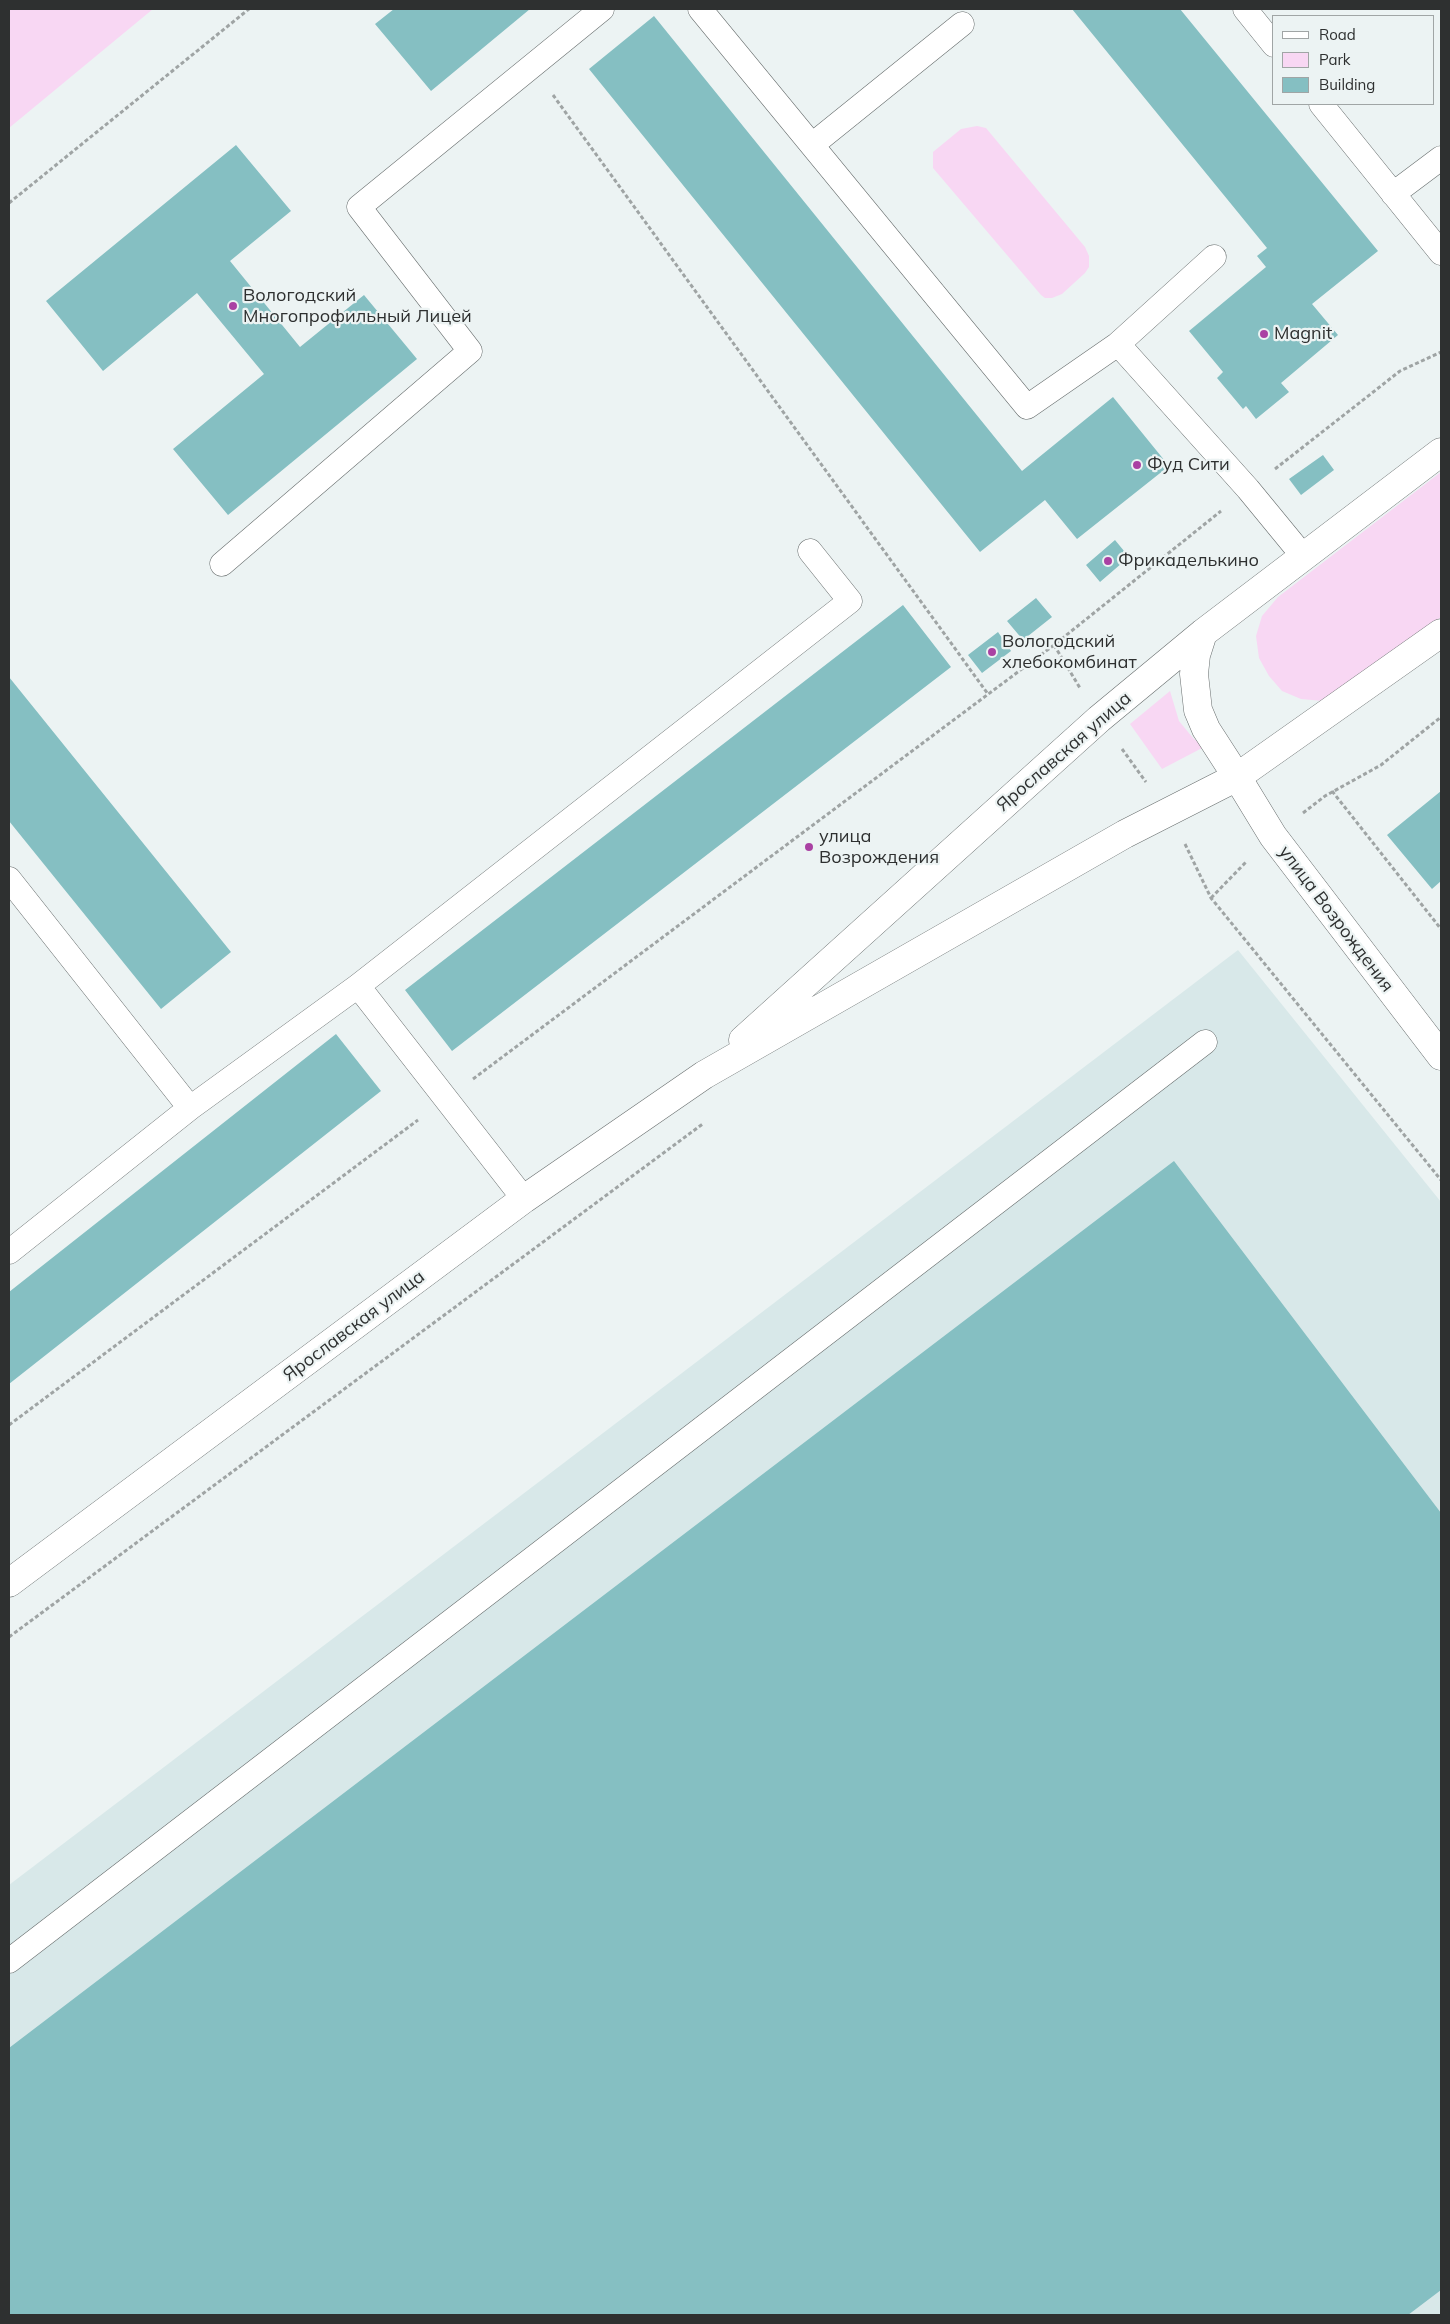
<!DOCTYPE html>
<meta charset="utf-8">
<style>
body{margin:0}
#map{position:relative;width:1450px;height:2324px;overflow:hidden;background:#ecf3f3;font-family:Mulish,sans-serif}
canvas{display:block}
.frame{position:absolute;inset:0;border:10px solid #2e3030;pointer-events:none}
.legend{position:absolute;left:1272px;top:15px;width:162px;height:90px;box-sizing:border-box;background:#ecf3f3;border:1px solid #a0a5a5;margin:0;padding:6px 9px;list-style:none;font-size:15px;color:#2e3030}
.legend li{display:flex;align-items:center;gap:10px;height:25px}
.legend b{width:25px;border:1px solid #a0a5a5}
</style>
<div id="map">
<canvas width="1450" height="2324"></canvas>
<div class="frame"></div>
<ul class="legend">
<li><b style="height:6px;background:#fff"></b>Road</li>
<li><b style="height:14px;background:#f8d7f3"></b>Park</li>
<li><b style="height:14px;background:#85bfc2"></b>Building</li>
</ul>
</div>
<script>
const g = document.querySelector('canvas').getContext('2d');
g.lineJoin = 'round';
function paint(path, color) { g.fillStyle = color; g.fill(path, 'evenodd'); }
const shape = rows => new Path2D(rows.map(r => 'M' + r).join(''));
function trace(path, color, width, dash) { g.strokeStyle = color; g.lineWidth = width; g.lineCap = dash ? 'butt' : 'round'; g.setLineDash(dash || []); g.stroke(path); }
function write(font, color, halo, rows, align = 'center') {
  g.font = font + ' Mulish,sans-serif'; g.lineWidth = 4.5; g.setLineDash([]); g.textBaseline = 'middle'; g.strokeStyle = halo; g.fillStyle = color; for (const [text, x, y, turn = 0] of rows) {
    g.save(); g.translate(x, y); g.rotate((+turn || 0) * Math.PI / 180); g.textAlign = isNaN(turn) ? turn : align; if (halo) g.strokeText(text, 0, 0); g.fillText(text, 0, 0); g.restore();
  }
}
const built = shape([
 [1238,950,1441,1202,1441,2315,9,2315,9,1885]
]);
const green = shape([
 [9,9,153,9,9,128],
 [977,126,986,128,1085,247,1089,256,1089,267,1085,273,1062,294,1052,298,1045,298,1041,295,933,168,933,152,961,129],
 [1441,472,1441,617,1342,692,1323,701,1301,699,1282,691,1269,676,1259,658,1256,636,1262,616,1278,597],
 [1170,691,1179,721,1193,738,1204,747,1162,769,1130,724]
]);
const building = shape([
 [394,9,530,9,431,91,375,24],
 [1072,9,1180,9,1378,251,1312,304,1338,335,1281,383,1289,392,1256,419,1246,406,1243,409,1217,378,1223,372,1189,331,1266,267,1257,256,1267,248],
 [654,16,1022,471,1113,397,1169,466,1077,539,1045,500,980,552,589,69],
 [236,145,291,211,230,261,300,347,364,295,417,359,228,515,173,449,264,374,197,293,103,371,46,301],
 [1323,455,1334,470,1301,495,1289,479],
 [1115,540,1129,557,1100,582,1086,565],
 [1036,598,1052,617,1023,640,1007,621],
 [903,605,951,667,452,1051,405,990],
 [998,632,1011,651,982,673,968,655],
 [9,677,231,952,161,1009,9,821],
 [1441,791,1441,881,1432,889,1387,835],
 [336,1034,381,1091,9,1384,9,1292],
 [1174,1161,1441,1513,1441,2290,1408,2315,9,2315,9,2048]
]);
const path = shape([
 [553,95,988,694],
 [9,203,249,9],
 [1275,469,1400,371,1441,352],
 [1054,645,1080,688],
 [1122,749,1146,782],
 [1332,791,1441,929],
 [1303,813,1325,796,1381,765,1441,717],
 [1185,844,1211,898,1441,1180],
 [1211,898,1247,861],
 [473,1079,1054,645,1221,511],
 [9,1425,418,1120],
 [9,1637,704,1123]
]);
const lane = shape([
 [700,9,1027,407,1118,344,1248,489,1303,556],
 [1245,9,1274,45],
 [1321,104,1441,253],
 [812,145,962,24],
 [1393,194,1441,158],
 [1118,344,1214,257],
 [222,564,470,351,359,207,602,9],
 [9,879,190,1108],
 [358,986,850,601,810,551],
 [9,1252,190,1108,358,986,524,1199],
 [9,1961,1205,1042]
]);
const street = shape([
 [1237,777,1273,836,1441,1056]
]);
const secondary = shape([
 [1203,633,1196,655,1194,674,1198,710,1206,729,1237,777],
 [743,1040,1099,719,1203,633,1441,452],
 [9,1583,524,1199,704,1075,1125,834,1237,777,1441,633]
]);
const markers = [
 [233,306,5,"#aa41a3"],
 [1264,334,5,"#aa41a3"],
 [1137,465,5,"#aa41a3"],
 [1108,561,5,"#aa41a3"],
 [992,652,5,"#aa41a3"],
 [809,847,5,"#aa41a3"]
];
const poiNames = [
 ["Вологодский",243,296],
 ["Многопрофильный Лицей",243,317],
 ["Magnit",1274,334],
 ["Фуд Сити",1147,465],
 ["Фрикаделькино",1118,561],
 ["Вологодский",1002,642],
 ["хлебокомбинат",1002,663],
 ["улица",819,837],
 ["Возрождения",819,858]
];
const streetNames = [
 ["Ярославская улица",1064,752,-41],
 ["улица Возрождения",1336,919,53],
 ["Ярославская улица",354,1326,-37]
];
paint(built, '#d8e8e9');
paint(green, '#f8d7f3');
paint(building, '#85bfc2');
trace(lane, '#676d6d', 25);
trace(street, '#676d6d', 29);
trace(secondary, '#676d6d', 29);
trace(path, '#9fa4a4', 3, [4, 2.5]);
trace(lane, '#fff', 24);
trace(street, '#fff', 28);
trace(secondary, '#fff', 28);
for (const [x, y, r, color] of markers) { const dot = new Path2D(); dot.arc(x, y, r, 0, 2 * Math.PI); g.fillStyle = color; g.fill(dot); trace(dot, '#ecf3f3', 2); }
write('18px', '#2e3030', '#ecf3f3', poiNames, 'left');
write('18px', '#2e3030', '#ecf3f3', streetNames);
</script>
